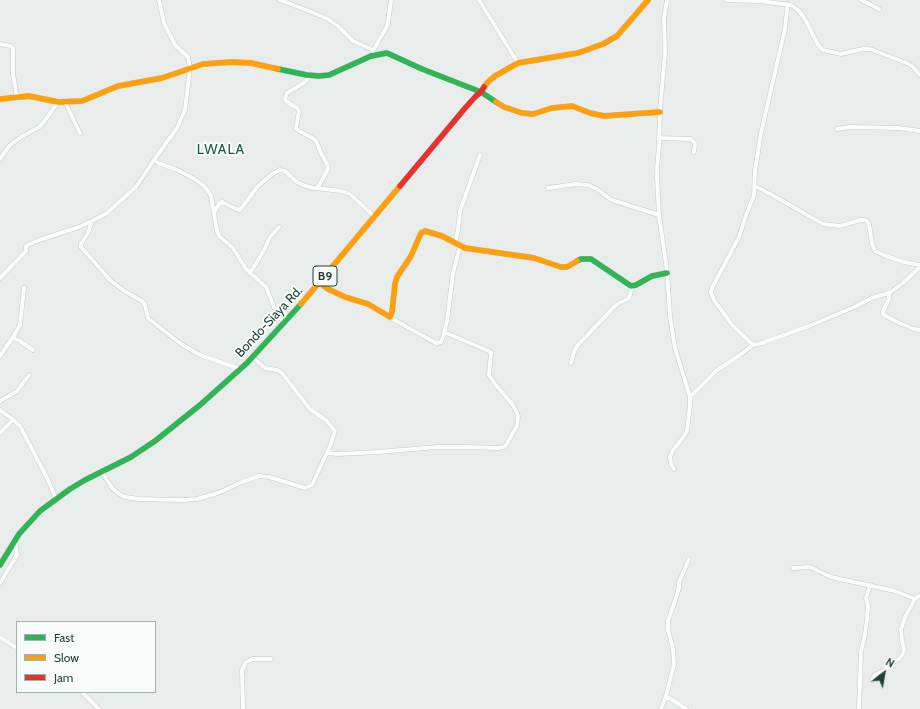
<!DOCTYPE html>
<style>
body{margin:0}
#map{position:relative;width:920px;height:709px;overflow:hidden;background:#e8edeb;font-family:Cabin,sans-serif}
canvas{display:block}
.legend{position:absolute;left:16px;top:621px;width:140px;height:72px;box-sizing:border-box;background:#f7fbf9;border:1px solid #a3b1ad;margin:0;padding:5px 7px;list-style:none;font-size:12px;color:#24423a}
.legend li{display:flex;align-items:center;gap:8px;height:20px}
.legend b{width:20px;border:1px solid #a3b1ad}
.north{position:absolute;left:864px;top:653px;width:40px;height:40px;-webkit-text-stroke:3px #f7fbf9;paint-order:stroke;rotate:31deg;font-size:11px;font-weight:700;line-height:16px;text-align:center;color:#24423a}
.north::after{content:'';display:block;margin:auto;width:14px;height:18px;background:#24423a;clip-path:polygon(50% 0,100% 100%,50% 72%,0 100%)}
</style>
<div id="map">
<canvas width="920" height="709"></canvas>
<ul class="legend">
<li><b style="height:5px;background:#30b455"></b>Fast</li>
<li><b style="height:5px;background:#ff9f0a"></b>Slow</li>
<li><b style="height:5px;background:#e5322d"></b>Jam</li>
</ul>
<div class="north">N</div>
</div>
<script>
const g = document.querySelector('canvas').getContext('2d');
g.lineJoin = 'round';
const shape = rows => new Path2D(rows.map(r => 'M' + r).join(''));
function trace(path, color, width, dash) { g.strokeStyle = color; g.lineWidth = width; g.lineCap = dash ? 'butt' : 'round'; g.setLineDash(dash || []); g.stroke(path); }
function write(font, color, halo, rows, align = 'center') {
  g.font = font + ' Cabin,sans-serif'; g.lineWidth = 4; g.setLineDash([]); g.textBaseline = 'middle'; g.strokeStyle = halo; g.fillStyle = color; for (const [text, x, y, turn = 0] of rows) {
    g.save(); g.translate(x, y); g.rotate((+turn || 0) * Math.PI / 180); g.textAlign = isNaN(turn) ? turn : align; if (halo) g.strokeText(text, 0, 0); g.fillText(text, 0, 0); g.restore();
  }
}
const street = shape([
 [159,0,164,23,175,45,188,57,190,68,185,110,177,128,154,160,158,163,175,169,193,178,204,186,208,191,211,196,217,231,220,237,233,248,246,269,266,287,274,307,284,323],
 [280,0,309,11,328,19,339,27,353,41,373,50],
 [479,0,518,63],
 [667,0,664,19,665,53,660,110,659,145,657,169,657,178,659,215,667,271,670,316,675,348,690,397],
 [726,0,760,1,790,5,794,7,799,11,806,21,818,45,823,50,841,54,863,49,870,49,909,64,913,67,920,75],
 [861,0,879,9],
 [0,44,11,46,13,48,13,74,17,97],
 [373,51,386,28,388,23,391,0],
 [65,102,80,133],
 [837,129,850,127,899,128,920,131],
 [659,138,691,139,695,143,694,152],
 [0,159,9,146,21,137,39,127,44,122,58,102],
 [755,186,774,196,823,224,840,226,860,220,866,220,869,224,872,244,875,251,886,256,904,262,920,265],
 [316,188,341,191,348,193,352,196,375,217],
 [548,188,576,184,588,185,597,189,610,199,615,201,659,215],
 [214,213,219,204,222,202,236,209,240,210,258,186,272,174,280,170,285,171,297,182,303,185,313,188,316,188,319,185,327,171,328,167,327,164,321,153,317,143,314,139,299,131,296,128,299,111,297,108,286,101,285,98,287,93,305,82,310,76],
 [92,221,88,233,81,244,81,247,111,281,126,292,142,301,145,305,148,318,181,344,200,355,240,369],
 [455,242,458,230,460,211,480,155],
 [250,273,263,252,270,237,279,227],
 [0,278,26,251,26,246,39,240,79,227,92,221,107,213,136,187,154,160],
 [889,293,889,299,883,311,883,314,886,316,897,322,914,329,920,330],
 [389,317,434,342,437,343,441,342,443,337,447,321,453,273,460,246],
 [13,338,20,341,33,350],
 [753,345,733,326,714,300,711,292,712,288,739,237,746,215,754,195,755,171,761,133,785,29,787,9,787,4],
 [0,356,13,337,20,325,24,288],
 [571,363,574,352,577,346,617,304,628,299,630,295,632,286],
 [0,401,17,391,29,375],
 [0,410,11,418,20,426,48,480,56,499],
 [0,433,13,420],
 [327,453,338,454,378,452,437,447,464,447,499,448,504,447,506,445,517,426,518,416,516,411,512,404,495,384,489,375,491,352,444,332],
 [674,469,671,464,670,457,673,450,682,439,687,431,690,405,690,397,716,371,740,355,753,345,762,343,809,326,852,308,872,298,891,292,903,283,920,267],
 [101,471,113,489,119,494,125,497,139,499,182,500,197,499,218,493,242,482,259,476,269,477,305,488,312,485,330,446,335,431,327,421,310,409,281,372,277,370,265,368,252,357],
 [793,568,810,567,831,577,895,591,915,599],
 [0,583,17,555,15,541],
 [0,637,17,648],
 [872,680,875,675,885,670,890,664,899,659,903,654,904,649,902,641,901,629,906,615,915,599,917,597,920,596],
 [82,692,99,709],
 [666,696,686,709],
 [243,709,242,670,246,662,253,659,271,659],
 [661,709,666,696,672,672,674,665,673,649,668,630,668,621,675,601,679,588,679,582,689,559],
 [859,709,861,652,865,634,867,619,868,606,866,598,870,585]
]);
const fast = shape([
 [278,69,307,75,319,76,329,75,371,56,387,53,422,69,481,92,496,102],
 [577,261,581,259,591,259,631,286,636,285,652,276,667,273],
 [0,565,19,534,40,511,70,489,85,480,131,457,155,441,200,405,247,363,301,304]
]);
const slow = shape([
 [484,87,488,82,495,76,518,63,578,53,603,44,617,36,648,0],
 [0,99,29,96,58,102,82,101,118,86,162,78,203,64,232,62,251,63,278,69],
 [496,102,504,107,522,113,533,114,552,108,572,106,590,113,604,116,660,112],
 [320,283,328,289,345,297,368,304,390,317,392,312,395,284,397,277,411,256,421,233,425,231,442,236,465,248,534,258,561,267,567,267,577,261],
 [301,304,400,186]
]);
const jam = shape([
 [400,186,466,107,476,96,481,92,484,87]
]);
const shields = [
 [325,276,24]
];
const shieldNames = [
 ["B9",325,276]
];
const streetNames = [
 ["Bondo-Siaya Rd.",269,322,-47]
];
const neighbourhoodNames = [
 ["LWALA",221,150]
];
trace(street, '#c5cac8', 5);
trace(fast, '#c3cbc8', 6);
trace(slow, '#c3cbc8', 6);
trace(jam, '#c3cbc8', 6);
trace(street, '#fcfcfc', 4);
trace(fast, '#30b455', 5.5);
trace(slow, '#ff9f0a', 5.5);
trace(jam, '#e5322d', 5.5);
for (const [x, y, w] of shields) { const box = new Path2D(); box.roundRect(x - w / 2, y - 10, w, 20, 3); g.fillStyle = '#f7fbf9'; g.fill(box); trace(box, '#24423a', 1); }
write('bold 12px', '#24423a', null, shieldNames);
write('13px', '#24423a', '#f7fbf9', streetNames);
g.letterSpacing = '1px';
write('14px', '#1f5548', '#f7fbf9', neighbourhoodNames);
g.letterSpacing = '0px';
</script>
